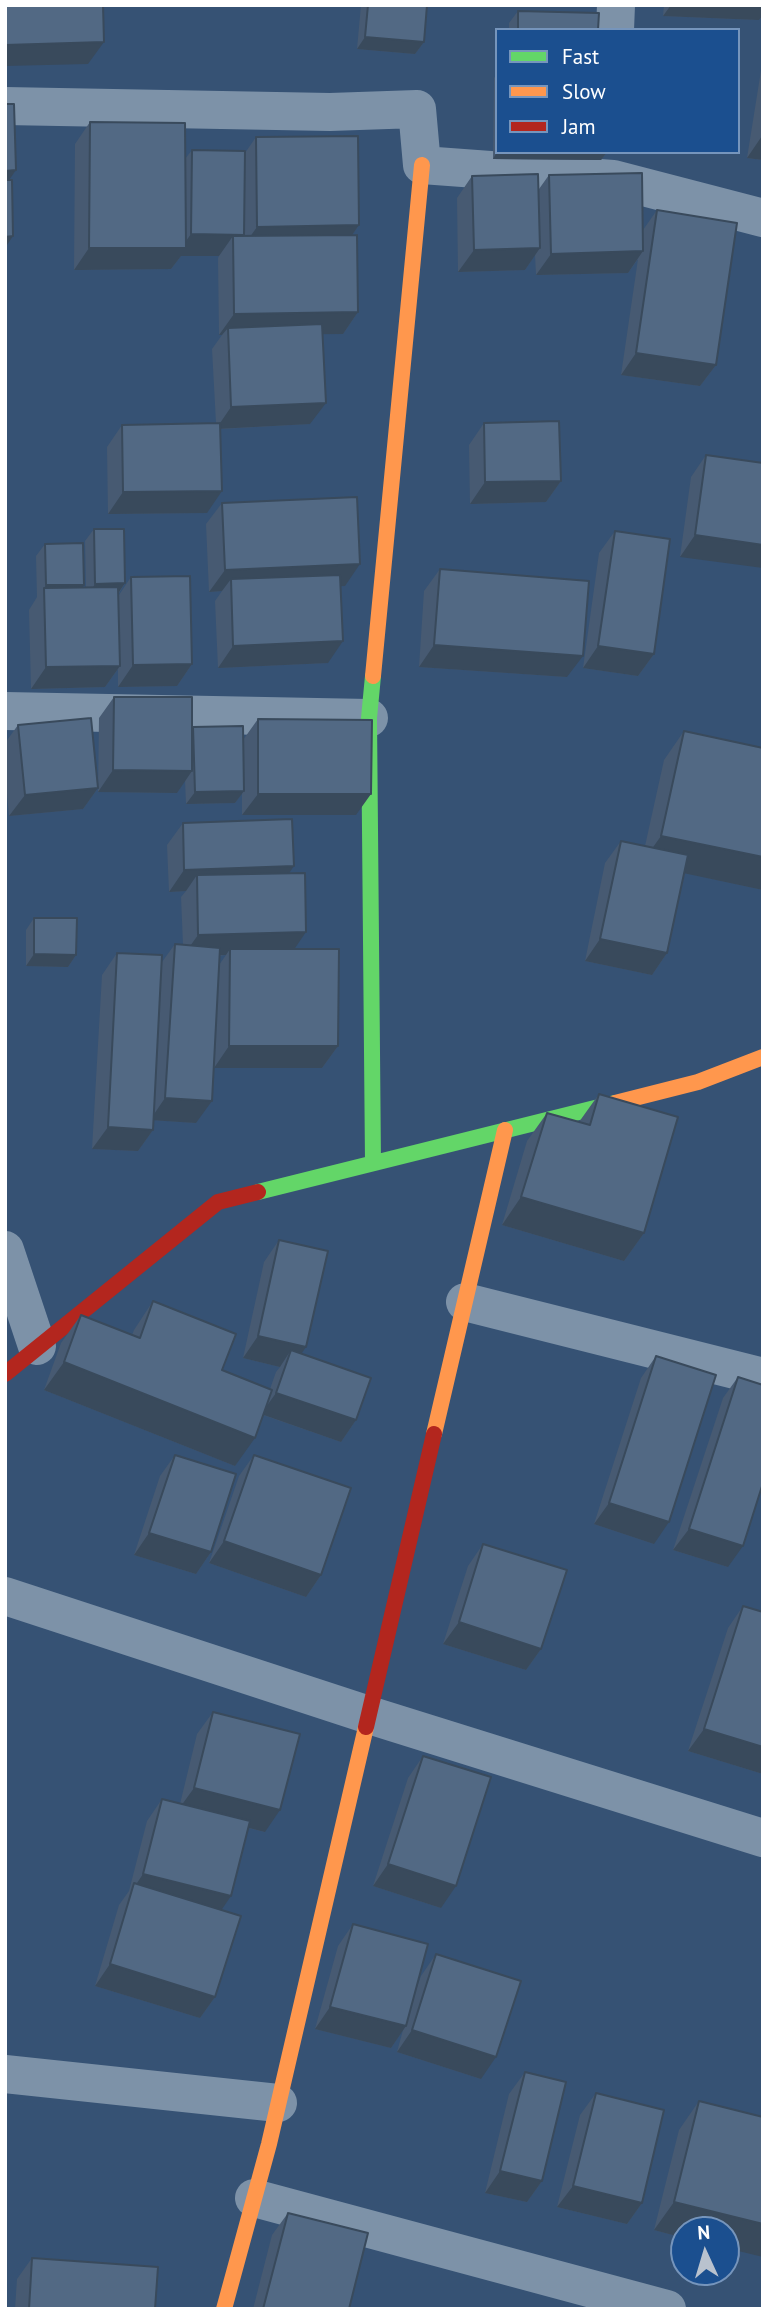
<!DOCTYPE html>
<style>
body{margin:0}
#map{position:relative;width:768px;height:2314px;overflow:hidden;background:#365274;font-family:"PT Sans",sans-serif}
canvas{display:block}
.frame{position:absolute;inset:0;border:7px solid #fff;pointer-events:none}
.legend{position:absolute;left:495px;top:28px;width:245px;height:126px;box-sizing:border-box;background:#1b4f8f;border:2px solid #7695bc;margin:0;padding:9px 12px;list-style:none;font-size:21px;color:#fff}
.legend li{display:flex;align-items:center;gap:14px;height:35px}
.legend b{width:35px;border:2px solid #7695bc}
.north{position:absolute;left:670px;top:2216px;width:70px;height:70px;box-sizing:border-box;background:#1b4f8f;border:2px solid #7695bc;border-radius:50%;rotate:356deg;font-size:19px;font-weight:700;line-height:28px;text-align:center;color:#fff}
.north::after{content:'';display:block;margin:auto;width:24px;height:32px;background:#b9c2ce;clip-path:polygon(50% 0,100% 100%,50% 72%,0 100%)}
</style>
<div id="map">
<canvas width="768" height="2314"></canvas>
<div class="frame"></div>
<ul class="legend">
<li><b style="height:9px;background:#63d668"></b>Fast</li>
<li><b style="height:9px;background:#ff974d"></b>Slow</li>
<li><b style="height:9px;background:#b3261e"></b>Jam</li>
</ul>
<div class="north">N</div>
</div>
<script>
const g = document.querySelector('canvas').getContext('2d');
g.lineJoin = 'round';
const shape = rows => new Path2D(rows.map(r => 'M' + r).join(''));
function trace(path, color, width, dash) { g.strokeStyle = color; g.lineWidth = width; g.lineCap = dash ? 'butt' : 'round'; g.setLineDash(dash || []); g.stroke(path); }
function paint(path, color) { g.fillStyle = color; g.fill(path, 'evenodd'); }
const street = shape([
 [615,30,616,5],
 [5,106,330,112,417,109,422,165,613,179,763,218],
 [5,711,369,718],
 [5,1250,37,1346],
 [465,1302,763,1377],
 [5,1596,369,1715,763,1838],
 [5,2074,278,2103],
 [254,2198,667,2309]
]);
const fast = shape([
 [373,676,369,718,373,1163],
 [258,1192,615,1103]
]);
const slow = shape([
 [373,676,422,165],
 [615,1103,698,1082,763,1057],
 [434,1434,505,1130],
 [224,2309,269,2144,366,1727]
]);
const jam = shape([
 [5,1374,218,1202,258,1192],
 [366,1727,434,1434]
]);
const wall = shape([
 [361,5,427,5,424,42,415,54,357,49],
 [664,5,763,5,763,15,759,20,663,16],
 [518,11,598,30,509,30,509,23],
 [763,58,763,160,747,158],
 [497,74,497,152,607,152,601,160,493,159,494,78],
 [90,122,185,159,192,150,245,153,256,137,359,225,352,235,358,312,343,334,322,334,310,424,221,429,207,513,108,514,107,447,122,425,216,423,212,349,222,335,219,335,218,258,219,256,181,256,171,269,74,270,75,144],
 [549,175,643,230,657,210,716,365,700,386,621,375,638,259,628,273,536,275,535,255,525,270,458,272,457,198,472,176,539,189],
 [484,423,561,481,546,502,470,504,469,445],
 [706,455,763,463,680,557,691,477],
 [222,503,345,586,341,586,328,663,218,668,215,601,222,591,209,592,206,524],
 [94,529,125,583,119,593,119,595,131,577,192,664,177,686,118,687,118,669,105,687,31,689,29,610,37,597,36,556,45,544,82,588,86,588,85,541],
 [615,531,654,654,638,676,583,668,599,553],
 [440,569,567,677,419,667,424,591],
 [114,697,192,728,243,740,258,719,356,815,242,815,242,793,235,803,186,804,185,780,177,793,98,792,99,718],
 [18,725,98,788,83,809,9,816,5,773,5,743],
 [684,731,763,748,763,890,685,873,667,953,652,975,585,961,605,863,621,841,645,846,664,760],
 [183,823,289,873,295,949,338,1046,322,1068,214,1068,214,1050,196,1123,153,1120,153,1130,138,1151,92,1149,102,975,117,953,162,962,175,944,183,945,181,897,186,891,169,892,167,845],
 [226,955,219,965,219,956],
 [34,918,76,955,68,967,26,966,26,930],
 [599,1094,644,1233,624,1261,502,1225,527,1141,547,1113,579,1122],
 [279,1240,301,1354,356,1420,341,1442,263,1415,235,1466,44,1390,61,1343,81,1315,132,1335,134,1330,153,1301,222,1370,270,1389,276,1372,280,1367,243,1358,264,1262],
 [656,1356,654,1544,594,1524,641,1378],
 [738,1377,728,1567,673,1550,723,1398],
 [175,1455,211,1552,196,1574,134,1555,160,1476],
 [254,1455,321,1575,306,1597,209,1563,239,1476],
 [483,1544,541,1649,526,1670,443,1644,468,1566],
 [743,1606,763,1774,688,1751,728,1628],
 [213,1712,265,1832,248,1828,221,1910,215,1997,200,2018,95,1986,119,1905,129,1891,147,1821,162,1799,180,1804,197,1734],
 [423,1756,441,1908,373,1886,408,1778],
 [353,1924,414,1995,421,1976,436,1954,481,2079,397,2052,403,2030,391,2048,315,2029,338,1946],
 [525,2072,542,2181,527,2202,485,2193,509,2094],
 [596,2093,642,2203,627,2224,557,2207,580,2115],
 [699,2101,684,2230,684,2238,654,2230,679,2130],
 [288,2213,349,2309,253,2309,272,2235],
 [32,2258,155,2309,15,2309,17,2279]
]);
const shadedWall = shape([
 [671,5,763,5,763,15,759,20,663,16],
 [365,37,424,42,415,54,357,49],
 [104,42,88,64,5,66,5,45],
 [762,136,763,160,747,158],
 [497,152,607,152,601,160,493,159],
 [16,170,5,186,5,171],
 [359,225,344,247,242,248,257,227],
 [191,234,244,235,234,249,233,236,219,256,181,256,171,269,74,270,89,248,181,248],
 [13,236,5,248,5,237],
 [540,248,525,270,458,272,474,250],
 [643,251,628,273,536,275,551,254],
 [358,312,343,334,228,335,228,328,222,335,219,335,234,314],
 [636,353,716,365,700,386,621,375],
 [326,403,310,424,216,429,231,407],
 [561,481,546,502,470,504,485,482],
 [222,491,207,513,108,514,123,492],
 [695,535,763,545,763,568,680,557],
 [360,564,345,586,231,591,231,579,222,591,209,592,225,570],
 [125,583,117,595,87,596,95,584],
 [46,585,84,585,75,597,44,588],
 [343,641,328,663,218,668,233,646],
 [434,645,583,656,567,677,419,667],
 [598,646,654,654,638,676,583,668],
 [192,664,177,686,118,687,133,665],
 [120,666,105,687,31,689,46,667],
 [113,770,192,771,177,793,98,792],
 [98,788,83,809,9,816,25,795],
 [244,791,235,803,186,804,195,792],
 [258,794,371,794,356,815,242,815],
 [661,836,763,857,763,890,641,864],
 [294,866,279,888,197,875,186,891,169,892,184,870],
 [306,932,291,954,230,949,226,955,183,956,198,935],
 [600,939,667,953,652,975,585,961],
 [34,954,76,955,68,967,26,966],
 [229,1046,338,1046,322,1068,214,1068],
 [165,1098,212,1101,196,1123,150,1120],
 [108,1127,153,1130,138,1151,92,1149],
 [521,1197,644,1233,624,1261,502,1225],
 [258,1336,306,1347,291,1369,291,1350,280,1367,243,1358],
 [64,1362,255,1438,235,1466,44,1390],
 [276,1393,356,1420,341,1442,261,1414],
 [609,1503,669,1522,654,1544,594,1524],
 [689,1529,743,1546,728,1567,673,1550],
 [149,1533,211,1552,196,1574,134,1555],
 [224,1541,321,1575,306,1597,209,1563],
 [459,1622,541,1649,526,1670,443,1644],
 [704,1729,763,1747,763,1774,688,1751],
 [194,1788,280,1810,265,1832,178,1810],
 [388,1864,456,1886,441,1908,373,1886],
 [143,1874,231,1896,216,1918,133,1889],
 [110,1964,215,1997,200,2018,95,1986],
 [330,2007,406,2026,391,2048,315,2029],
 [412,2030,496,2057,481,2079,397,2052],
 [500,2171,542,2181,527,2202,485,2193],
 [573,2186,642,2203,627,2224,557,2207],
 [674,2202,763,2224,763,2257,726,2248,726,2230,684,2230,684,2238,654,2230]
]);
const building = shape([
 [5,5,103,5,104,42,5,45,5,5],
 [368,5,427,5,424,42,365,37,368,5],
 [518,11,599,13,598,30,518,30,518,11],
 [5,104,14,104,16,170,5,171,5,104],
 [90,122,185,123,186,248,89,248,90,122],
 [358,136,359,225,257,227,256,137,358,136],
 [192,150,245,151,244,235,191,234,192,150],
 [642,173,643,251,551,254,549,175,642,173],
 [538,174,540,248,474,250,472,176,538,174],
 [5,180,12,180,13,236,5,237,5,180],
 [657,210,737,223,716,365,636,353,657,210],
 [357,235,358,312,234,314,233,236,357,235],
 [322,324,326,403,231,407,228,328,322,324],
 [559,421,561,481,485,482,484,423,559,421],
 [220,423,222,491,123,492,122,425,220,423],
 [706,455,763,463,763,545,695,535,706,455],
 [357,497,360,564,225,570,222,503,357,497],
 [94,529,124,529,125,583,95,584,94,529],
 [615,531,670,539,654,654,598,646,615,531],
 [83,543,84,585,46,585,45,544,83,543],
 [440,569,589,581,583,656,434,645,440,569],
 [340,575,343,641,233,646,231,579,340,575],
 [190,576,192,664,133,665,131,577,190,576],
 [118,587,120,666,46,667,44,588,118,587],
 [114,697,192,697,192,771,113,770,114,697],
 [91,718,98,788,25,795,18,725,91,718],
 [258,719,372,720,371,794,258,794,258,719],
 [243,726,244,791,195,792,193,727,243,726],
 [684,731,763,748,763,857,661,836,684,731],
 [292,819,294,866,184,870,183,823,292,819],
 [621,841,688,855,667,953,600,939,621,841],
 [305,873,306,932,198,935,197,875,305,873],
 [34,918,77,918,76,955,34,954,34,918],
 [175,944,220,948,212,1101,165,1098,175,944],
 [230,949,339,949,338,1046,229,1046,230,949],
 [117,953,162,955,153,1130,108,1127,117,953],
 [599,1094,678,1117,644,1233,521,1197,547,1113,590,1125,599,1094],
 [279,1240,328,1251,306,1347,258,1336,279,1240],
 [153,1301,236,1334,222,1370,272,1390,255,1438,64,1362,81,1315,140,1338,153,1301],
 [291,1350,371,1378,356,1420,276,1393,291,1350],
 [656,1356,716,1375,669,1522,609,1503,656,1356],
 [738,1377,763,1385,763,1483,743,1546,689,1529,738,1377],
 [175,1455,236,1474,211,1552,149,1533,175,1455],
 [254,1455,351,1488,321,1575,224,1541,254,1455],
 [483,1544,567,1570,541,1649,459,1622,483,1544],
 [743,1606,763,1612,763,1747,704,1729,743,1606],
 [213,1712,300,1734,280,1810,194,1788,213,1712],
 [423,1756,491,1777,456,1886,388,1864,423,1756],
 [162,1799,250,1821,231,1896,143,1874,162,1799],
 [134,1883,241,1916,215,1997,110,1964,134,1883],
 [353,1924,428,1944,406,2026,330,2007,353,1924],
 [436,1954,521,1981,496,2057,412,2030,436,1954],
 [525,2072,566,2082,542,2181,500,2171,525,2072],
 [596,2093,664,2110,642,2203,573,2186,596,2093],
 [699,2101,763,2117,763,2224,674,2202,699,2101],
 [288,2213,368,2233,349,2309,263,2309,288,2213],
 [32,2258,158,2267,155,2309,29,2309,32,2258]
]);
trace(street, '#7d92a8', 38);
trace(fast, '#63d668', 16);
trace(slow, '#ff974d', 16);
trace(jam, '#b3261e', 16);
paint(wall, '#475a72');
paint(shadedWall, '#394a5c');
paint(building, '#526984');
trace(building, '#394a5c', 2);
</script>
